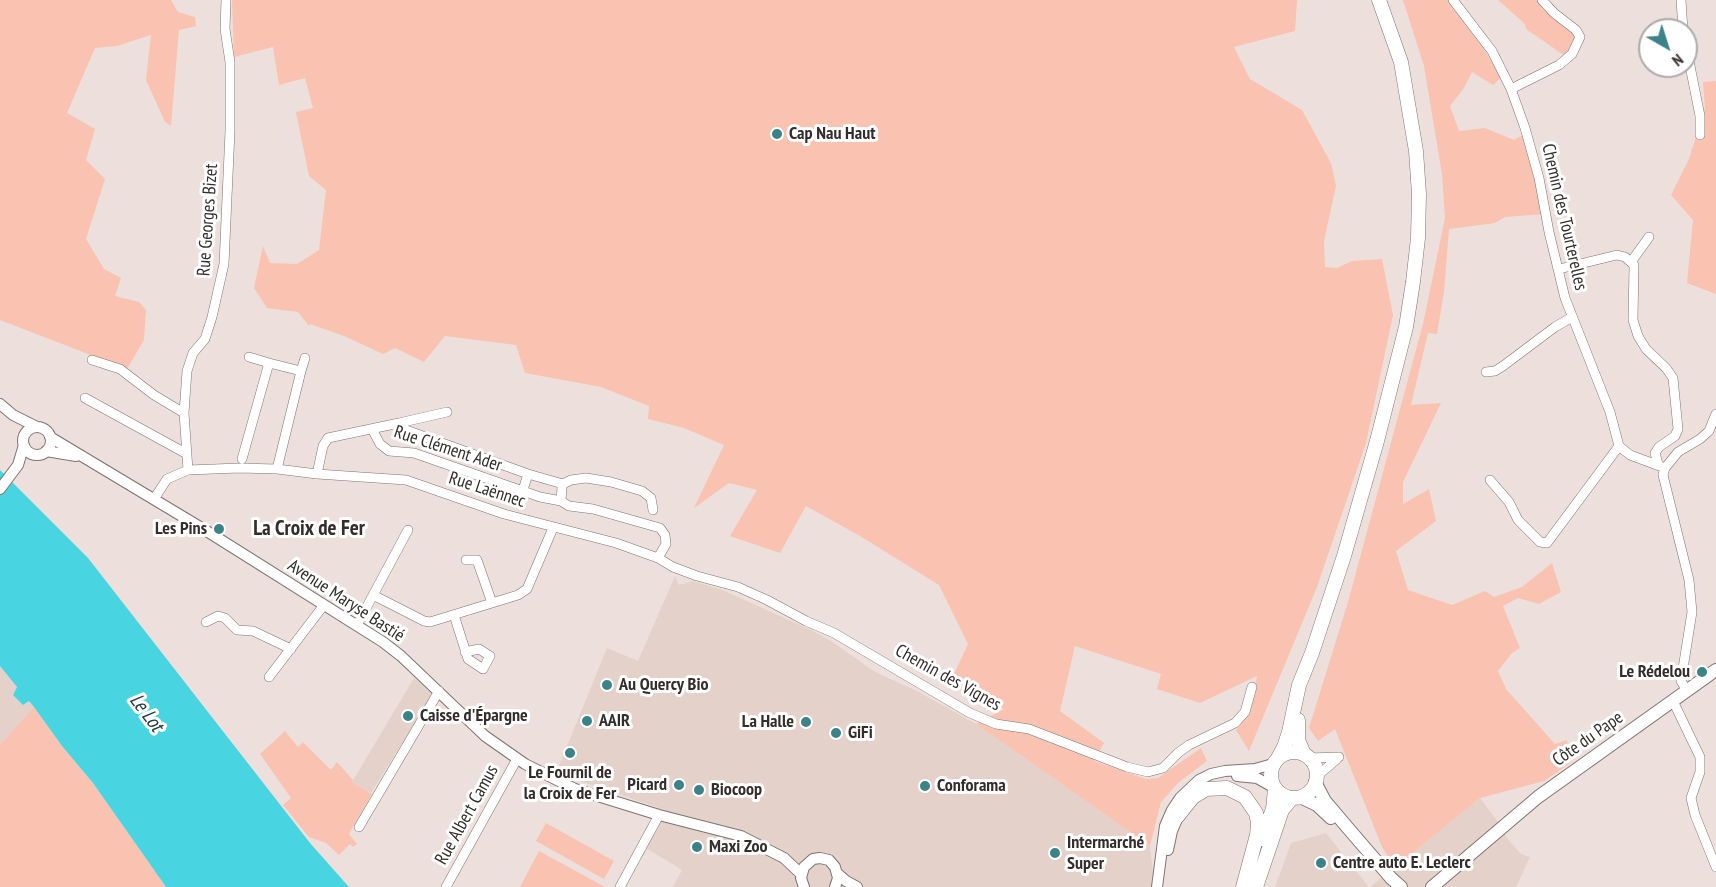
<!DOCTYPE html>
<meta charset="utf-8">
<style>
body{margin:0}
#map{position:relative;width:1716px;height:887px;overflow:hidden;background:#ede0dc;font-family:"PT Sans Narrow",sans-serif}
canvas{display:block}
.north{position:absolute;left:1638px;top:18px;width:60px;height:60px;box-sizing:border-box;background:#fff;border:2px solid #adabab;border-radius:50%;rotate:141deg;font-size:16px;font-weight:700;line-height:24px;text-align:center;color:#332e2c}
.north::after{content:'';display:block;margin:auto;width:21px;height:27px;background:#3b8389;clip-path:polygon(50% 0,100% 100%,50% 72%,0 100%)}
</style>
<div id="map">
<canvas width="1716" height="887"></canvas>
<div class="north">N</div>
</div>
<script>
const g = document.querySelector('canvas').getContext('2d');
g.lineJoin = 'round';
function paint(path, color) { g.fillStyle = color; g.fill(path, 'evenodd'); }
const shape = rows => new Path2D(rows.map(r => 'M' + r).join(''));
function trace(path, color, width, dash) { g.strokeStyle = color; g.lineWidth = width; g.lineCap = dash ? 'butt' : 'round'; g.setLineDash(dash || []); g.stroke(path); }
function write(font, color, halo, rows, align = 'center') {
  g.font = font + ' "PT Sans Narrow",sans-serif'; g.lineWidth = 6; g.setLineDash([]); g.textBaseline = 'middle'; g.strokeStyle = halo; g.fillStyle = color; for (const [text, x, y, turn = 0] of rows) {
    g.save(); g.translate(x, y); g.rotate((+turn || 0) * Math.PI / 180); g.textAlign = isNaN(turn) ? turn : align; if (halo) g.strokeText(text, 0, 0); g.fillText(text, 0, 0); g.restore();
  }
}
const built = shape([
 [675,576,679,585,693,581,720,589,809,629,831,641,875,672,917,691,976,724,1150,846,1154,882,1163,887,673,887,682,870,646,848,659,827,659,808,556,773,607,648,638,661],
 [0,666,17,687,13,695,23,705,29,700,34,707,0,745],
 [414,678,433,694,371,793,352,782],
 [1480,798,1496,819,1507,838,1521,854,1530,857,1516,887,1370,887],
 [1326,833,1369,887,1275,887,1291,843]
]);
const green = shape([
 [0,0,171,0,178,12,195,17,196,26,179,30,171,126,165,122,146,80,151,35,117,46,95,48,67,113,95,129,86,160,105,179,86,239,104,269,121,278,115,296,139,302,146,310,144,340,127,369,0,320],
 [232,0,1297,0,1295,31,1234,47,1250,79,1302,110,1331,163,1336,186,1324,241,1325,267,1337,268,1352,261,1382,259,1393,315,1366,443,1317,587,1249,751,1236,730,1251,711,1257,676,1200,703,1157,689,1161,674,1075,646,1060,711,1104,743,1094,761,1146,779,1158,778,1201,748,1207,761,1179,782,1161,802,1150,846,976,724,1004,709,954,674,968,644,939,585,860,536,806,506,780,553,730,536,757,490,729,483,694,508,724,445,684,428,648,419,649,406,601,387,525,373,516,345,445,336,424,362,395,348,383,354,344,336,310,324,309,326,298,312,267,308,254,288,263,246,270,263,297,264,319,250,326,190,309,176,296,112,313,108,305,78,279,85,273,47,234,57],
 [1403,0,1449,0,1481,44,1501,78,1493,85,1472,72,1464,88,1450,106,1459,131,1485,128,1514,140,1523,135,1544,214,1505,217,1495,223,1449,229,1444,292,1437,334,1428,333,1411,405,1441,403,1403,482,1403,504,1429,489,1436,521,1396,551,1408,590,1452,605,1485,591,1494,597,1522,587,1552,563,1561,592,1539,604,1518,598,1503,606,1520,648,1512,653,1498,671,1506,689,1555,744,1567,740,1570,763,1544,781,1480,798,1395,867,1382,847,1335,729,1318,741,1309,728,1348,602,1423,324,1445,218,1442,174,1424,66],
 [1498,0,1537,0,1542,9,1575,35,1571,51,1565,56,1526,29,1525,24],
 [1716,81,1716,294,1687,283,1693,220,1671,195,1689,159,1705,108,1703,82],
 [34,707,62,746,93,783,166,887,0,887,0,745],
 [285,731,298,747,303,742,331,770,337,762,353,780,352,782,372,794,349,834,357,844,353,847,350,844,339,855,326,843,309,837,283,805,291,798,260,754],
 [546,823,614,861,604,879,536,841],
 [539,851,605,887,520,887]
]);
const water = shape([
 [0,470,88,558,310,843,349,887,166,887,93,783,62,746,34,707,29,701,23,705,13,695,17,687,0,666]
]);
const minor = shape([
 [1453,0,1492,51,1511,89,1525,128,1539,178,1549,232,1565,298,1610,412,1619,446,1630,455,1665,468],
 [1681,0,1683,30],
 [1686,46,1700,116,1700,135],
 [1511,89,1559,65,1572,54,1580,37,1576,30,1554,13,1542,0],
 [1631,262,1649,237],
 [1559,269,1617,255,1625,257,1634,265,1633,320,1638,336,1646,349,1666,368,1673,378,1678,429,1675,436,1659,447,1655,453,1658,464],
 [249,357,269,363],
 [92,360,120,369,154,395,184,413],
 [301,371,305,358],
 [1486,372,1495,371,1503,366,1555,327,1572,317],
 [85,398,187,454],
 [399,423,447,412],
 [372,429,380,444,389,451,414,453,540,497,561,501],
 [242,459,269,363,301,371,277,469],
 [188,470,184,413,187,371,193,353,205,339,212,317,224,264,230,131,230,62,225,29,226,0],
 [317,474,323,446,328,438,399,423,406,430,528,474,523,490],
 [528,474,563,484],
 [1490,480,1509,502,1518,520,1540,542,1547,543,1619,446],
 [154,499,167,479,188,470,239,468,277,469,317,474,406,480,504,514,616,543,658,558,673,567,697,576,738,587,767,600,806,621,834,633,970,713,996,724,1029,729,1127,767,1148,772,1163,768,1178,753,1189,745,1235,723,1245,712,1252,687],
 [653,510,651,498,642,491,611,482,586,478,571,480,563,484,562,487,561,501,569,506,593,509,660,528,665,535,666,544,658,558],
 [466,560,477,560,492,603],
 [373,595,424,621,430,622,518,595,527,589,553,528],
 [454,615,468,659,483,669,490,656,479,649,465,652],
 [206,622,218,616,225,618,237,630,253,631,291,649],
 [357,625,408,530],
 [269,677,324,605],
 [1687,691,1681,681,1692,612,1689,580,1663,475,1665,468,1678,452,1700,439,1709,431,1716,414],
 [1673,701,1700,757,1700,772,1691,798,1695,815,1716,867],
 [1309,758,1339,757],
 [1317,776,1337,759],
 [359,827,439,691],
 [446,887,517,759],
 [620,887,659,815]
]);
const tertiary = shape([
 [0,404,13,415,37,427],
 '23 441a14 14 0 1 1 28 0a14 14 0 1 1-28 0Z',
 [50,437,205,530,383,642,401,656,485,736,525,764,575,789,659,815,741,836,784,858,801,874],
 [46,451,76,456],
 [0,489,18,465,24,445],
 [1237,776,1257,778,1273,787],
 [1168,850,1172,831,1181,810],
 [838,874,846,881,857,887],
 [804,887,801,878,804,867,813,859,820,858,829,860,835,867,838,878,835,887],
 [1157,887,1165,826,1172,810,1180,798,1199,780,1211,774,1225,771,1255,769,1273,764]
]);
const secondary = shape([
 [1315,782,1325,801,1347,827,1391,878,1401,887],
 [1300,797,1317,805,1331,818],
 [1432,887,1538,797,1716,670]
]);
const primary = shape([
 [1298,720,1298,740,1304,754],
 '1271 775a23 23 0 1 1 46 0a23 23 0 1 1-46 0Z',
 [1278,758,1284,747,1289,732,1299,685,1312,653,1344,556,1377,441,1406,327,1413,282,1418,238,1419,194,1416,151,1401,62,1379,0],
 [1177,817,1193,797,1206,789,1227,788,1245,797,1256,813,1258,823,1257,835,1243,887],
 [1262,839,1273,809,1275,789],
 [1256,887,1282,810,1292,798]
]);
const markers = [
 [777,134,6,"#3b8389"],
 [219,529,6,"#3b8389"],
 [1702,672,6,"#3b8389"],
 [607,685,6,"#3b8389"],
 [408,716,6,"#3b8389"],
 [587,721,6,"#3b8389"],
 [806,722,6,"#3b8389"],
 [836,733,6,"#3b8389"],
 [570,753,6,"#3b8389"],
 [679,785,6,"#3b8389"],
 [925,786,6,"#3b8389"],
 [699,790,6,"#3b8389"],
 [697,847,6,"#3b8389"],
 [1055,853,6,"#3b8389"],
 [1321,863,6,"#3b8389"]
];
const poiNames = [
 ["Cap Nau Haut",789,134],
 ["Les Pins",207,529,"right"],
 ["Le Rédelou",1690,672,"right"],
 ["Au Quercy Bio",619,685],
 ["Caisse d'Épargne",420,716],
 ["AAIR",599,721],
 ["La Halle",794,722,"right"],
 ["GiFi",848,733],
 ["Le Fournil de",570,773,"center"],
 ["la Croix de Fer",570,794,"center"],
 ["Picard",667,785,"right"],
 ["Conforama",937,786],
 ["Biocoop",711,790],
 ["Intermarché",1067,843],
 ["Super",1067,864],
 ["Maxi Zoo",709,847],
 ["Centre auto E. Leclerc",1333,863]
];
const streetNames = [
 ["Chemin des Tourterelles",1564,217,77],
 ["Rue Georges Bizet",208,220,-86],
 ["Rue Clément Ader",448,449,18],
 ["Rue Laënnec",487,490,18],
 ["Avenue Maryse Bastié",346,601,33],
 ["Chemin des Vignes",948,678,29],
 ["Côte du Pape",1588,739,-35],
 ["Rue Albert Camus",467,815,-61]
];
const waterNames = [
 ["Le Lot",146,713,53]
];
const quarterNames = [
 ["La Croix de Fer",309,529]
];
paint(built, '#e4d1ca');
paint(green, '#f9c2b1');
paint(water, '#48d5e1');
trace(minor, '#7f7470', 10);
trace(tertiary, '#7f7470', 12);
trace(secondary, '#7f7470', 14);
trace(primary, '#7f7470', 15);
trace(minor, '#fff', 9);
trace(tertiary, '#fff', 10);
trace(secondary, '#fff', 12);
trace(primary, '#fff', 14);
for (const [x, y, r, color] of markers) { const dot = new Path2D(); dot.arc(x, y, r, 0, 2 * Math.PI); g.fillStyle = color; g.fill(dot); trace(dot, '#fff', 2); }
write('bold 18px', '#332e2c', '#fff', poiNames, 'left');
write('18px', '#332e2c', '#fff', streetNames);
write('italic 20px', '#243c3e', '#fff', waterNames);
write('bold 21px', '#332e2c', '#fff', quarterNames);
</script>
